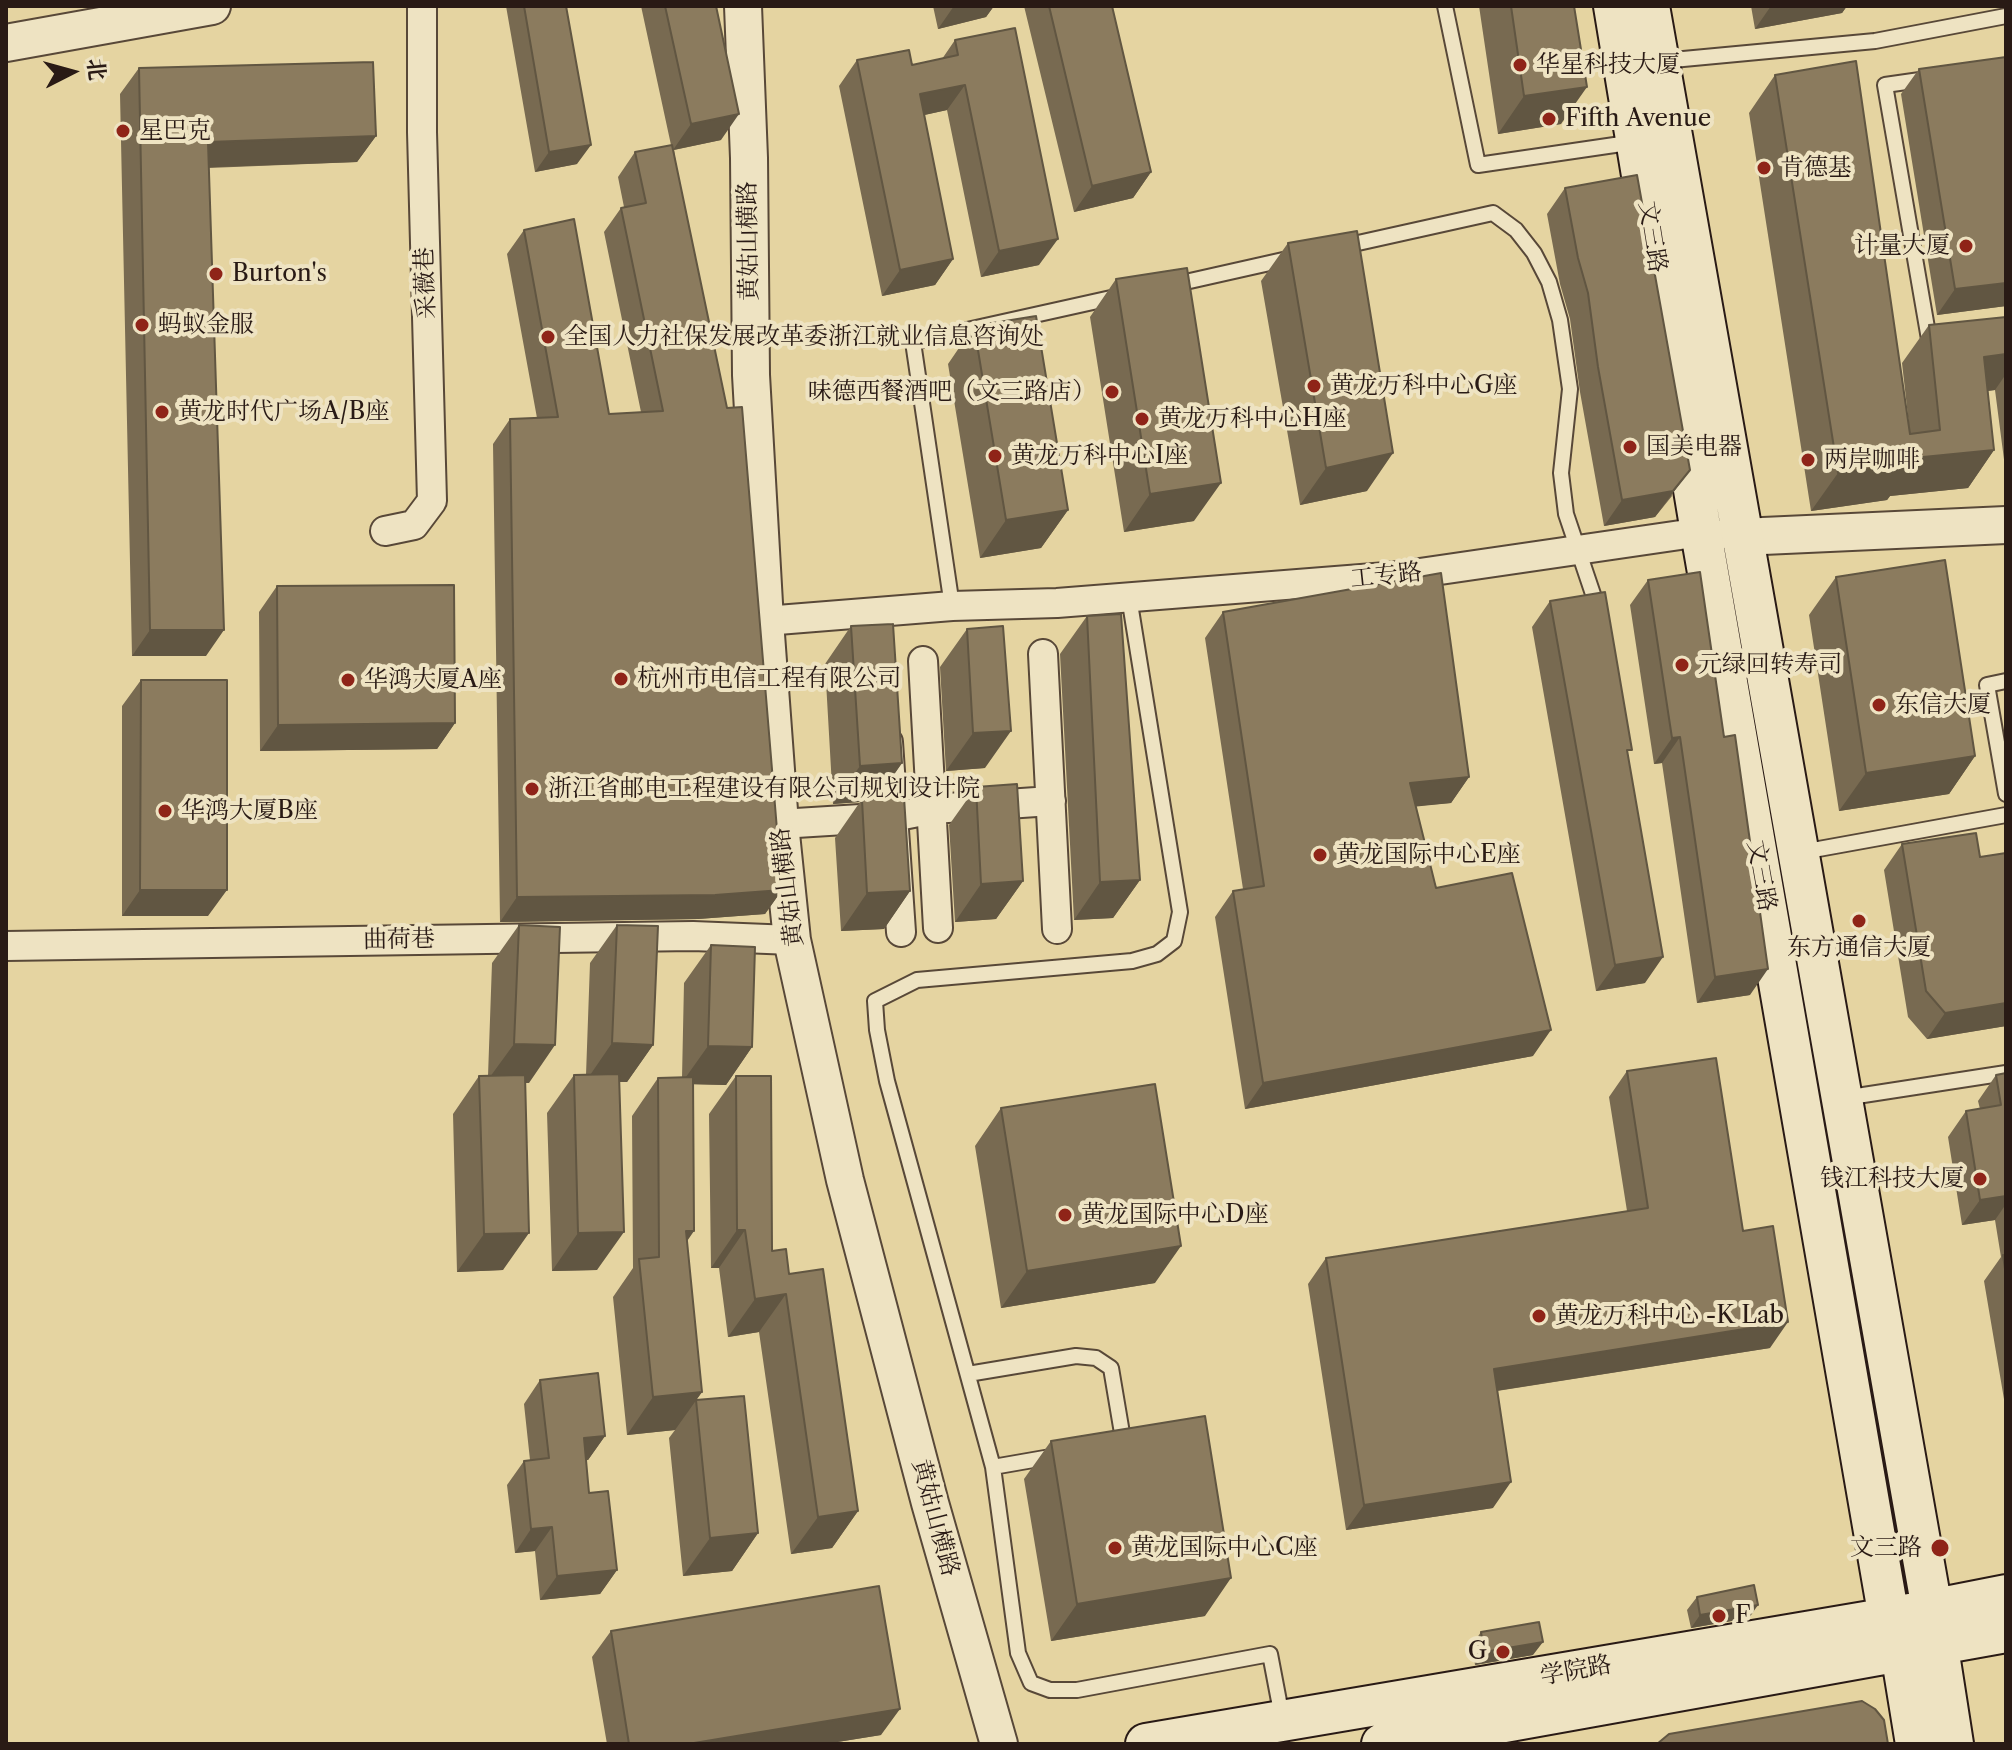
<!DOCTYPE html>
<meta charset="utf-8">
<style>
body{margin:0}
#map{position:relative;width:2012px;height:1750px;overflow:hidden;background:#e5d4a1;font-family:"Libre Caslon Text","Noto Serif SC",serif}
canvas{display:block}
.frame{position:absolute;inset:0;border:8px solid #291a15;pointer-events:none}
.north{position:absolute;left:32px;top:32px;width:80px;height:80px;-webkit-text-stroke:6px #eee3c2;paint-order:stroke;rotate:84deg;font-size:22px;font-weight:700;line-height:32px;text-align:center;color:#291a15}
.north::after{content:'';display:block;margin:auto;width:28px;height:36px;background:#291a15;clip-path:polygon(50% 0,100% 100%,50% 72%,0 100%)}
</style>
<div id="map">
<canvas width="2012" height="1750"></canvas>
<div class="frame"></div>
<div class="north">北</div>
</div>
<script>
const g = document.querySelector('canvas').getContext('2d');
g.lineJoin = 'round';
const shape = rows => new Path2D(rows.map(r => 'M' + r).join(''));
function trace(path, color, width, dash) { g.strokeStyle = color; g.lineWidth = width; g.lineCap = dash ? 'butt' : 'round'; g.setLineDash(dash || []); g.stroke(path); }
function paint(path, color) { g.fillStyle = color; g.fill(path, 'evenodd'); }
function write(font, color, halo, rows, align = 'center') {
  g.font = font + ' "Libre Caslon Text","Noto Serif SC",serif'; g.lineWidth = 8; g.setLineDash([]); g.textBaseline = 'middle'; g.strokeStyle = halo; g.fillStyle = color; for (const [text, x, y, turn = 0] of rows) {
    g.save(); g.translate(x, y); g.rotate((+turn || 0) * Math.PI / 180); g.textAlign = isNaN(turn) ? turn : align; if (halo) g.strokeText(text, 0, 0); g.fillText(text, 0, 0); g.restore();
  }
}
const service = shape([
 [1445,6,1478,165,1635,142],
 [1662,61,1875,41,2006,16],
 [1927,79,1885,85,1930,345],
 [1340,247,1493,213,1516,230,1534,253,1549,282,1560,320,1570,389,1561,473,1566,514,1598,609],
 [1172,285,1292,258],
 [1129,597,1180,912,1174,941,1157,954,1132,961,917,980,875,1001,877,1030,887,1081,993,1467,1018,1653,1031,1683,1050,1690,1077,1690,1270,1654,1282,1717],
 [952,606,913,342,1120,296],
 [2006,681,1987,685,2006,794],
 [1802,852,2006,815],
 [1844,1098,2006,1073],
 [968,1374,1076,1356,1096,1358,1111,1368,1124,1445],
 [993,1467,1056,1456]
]);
const minor = shape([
 [385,531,414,525,432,501,422,132,422,6],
 [765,621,952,606,1057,603,1399,576,1701,532,1719,535],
 [1043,654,1057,929],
 [923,661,938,928],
 [888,742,901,932],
 [780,824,893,817,933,809,1051,801],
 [6,946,693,936,792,940]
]);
const tertiary = shape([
 [743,6,749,158,751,375,765,621,780,824,792,940,845,1180,930,1503,999,1744],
 [6,43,212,6],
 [1741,537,2006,525]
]);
const secondary = shape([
 [1614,6,1701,532,1889,1618,1901,1652,1916,1744],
 [1649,6,1932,1609,1953,1744],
 [1146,1744,1889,1618,2006,1595],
 [1382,1744,2006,1632]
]);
const wall = shape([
 [506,6,566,6,577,164,535,172],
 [641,6,716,6,721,140,674,150,782,890,765,914,698,919,500,922,493,444,510,419,537,418,507,254,524,230,609,414,641,412,604,232,621,208,624,207,618,177,635,152,671,145],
 [933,6,994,6,986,17,938,29],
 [1024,6,1112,6,1151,172,1133,198,1074,212],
 [1479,6,1574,6,1561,124,1498,134],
 [1751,6,1847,6,1842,13,1755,29],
 [955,40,1039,265,981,277,947,110,924,115,953,259,935,285,882,296,839,86,857,60,912,65,942,59],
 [139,68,376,136,357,162,209,168,206,656,132,656,120,94],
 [1919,69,2006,306,1937,315,1901,94],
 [1775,75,1910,434,1902,363,1929,325,2006,317,2006,475,1995,390,1988,391,1994,450,1968,488,1890,496,1887,500,1811,511,1749,113],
 [1565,188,1672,496,1655,517,1604,526,1580,392,1570,319,1560,284,1547,214],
 [1288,243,1367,491,1300,505,1261,281],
 [1116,279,1194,521,1124,532,1090,317],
 [974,326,1068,510,1041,548,980,558,948,364],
 [1836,577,1975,756,1949,794,1839,811,1809,615],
 [1648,580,1750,995,1697,1003,1662,763,1654,764,1630,605],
 [277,586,455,723,437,749,260,751,259,612],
 [1550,601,1628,755,1645,983,1596,991,1532,627],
 [1223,612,1469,777,1451,803,1416,806,1436,888,1533,1056,1245,1109,1215,917,1233,891,1243,889,1205,638],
 [1087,616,1140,880,1113,918,1074,920,1060,654],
 [851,626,902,763,877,799,910,891,884,929,841,931,835,838,860,802,833,804,825,664],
 [967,629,985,768,946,771,940,667],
 [141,680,208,916,122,916,122,706],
 [976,787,1023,881,996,919,955,922,949,825],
 [1902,844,1980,857,2006,853,2006,1026,1927,1039,1908,1017,1884,870],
 [519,925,529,1083,525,1083,503,1270,457,1272,453,1114,479,1076,488,1076,492,963],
 [617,925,653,1045,627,1082,619,1082,597,1270,552,1271,547,1113,574,1075,586,1075,590,963],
 [711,945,752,1047,726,1085,693,1084,687,1242,702,1392,696,1400,758,1533,732,1571,683,1576,669,1438,675,1430,627,1435,613,1297,633,1268,632,1116,658,1078,682,1078,684,983],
 [1627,1071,1743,1231,1770,1348,1497,1391,1493,1508,1346,1530,1308,1284,1326,1258,1627,1211,1609,1097],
 [2006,1073,2006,1411,1984,1281,2001,1257,1995,1220,1962,1225,1948,1137,1966,1111,1980,1109,1978,1101,1996,1075],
 [736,1076,772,1251,789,1274,858,1511,832,1548,791,1554,759,1332,728,1337,719,1268,711,1268,709,1114],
 [1001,1108,1155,1283,1001,1308,975,1146],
 [540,1380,605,1436,588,1460,586,1460,589,1493,617,1570,600,1594,540,1600,535,1551,515,1553,507,1485,524,1461,530,1460,524,1404],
 [1051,1441,1205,1616,1051,1641,1024,1479],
 [1697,1597,1749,1618,1691,1628,1687,1610],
 [611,1631,881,1735,825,1744,607,1744,592,1657],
 [1481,1632,1533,1655,1475,1665,1472,1645]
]);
const shadedWall = shape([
 [954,6,994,6,986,17,938,29],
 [1771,6,1847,6,1842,13,1755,29],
 [965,85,947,110,902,120,920,94],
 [1587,87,1561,124,1498,134,1524,96],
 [739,114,721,140,673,150,691,124],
 [376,136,357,162,190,168,208,142],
 [591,145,577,164,535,172,549,152],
 [1151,172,1133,198,1074,212,1092,186],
 [1058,239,1039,265,981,277,999,251],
 [953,259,935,285,882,296,900,270],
 [2006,283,2006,306,1937,315,1955,289],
 [2006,354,2006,374,1995,390,1958,394,1984,357],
 [1994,450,1968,488,1890,496,1887,500,1811,511,1838,473,1913,458],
 [1393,453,1367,491,1300,505,1326,468],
 [1690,470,1655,517,1604,526,1622,500],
 [1221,483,1194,521,1124,532,1150,494],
 [1068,510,1041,548,980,558,1006,520],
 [150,630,224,630,206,656,132,656],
 [455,723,437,749,260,751,278,725],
 [1011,731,985,768,946,771,973,733],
 [1680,737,1662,763,1654,764,1672,738],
 [1975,756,1949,794,1839,811,1866,773],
 [902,763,875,801,862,800,860,802,833,804,860,766],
 [1469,777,1451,803,1392,809,1410,783],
 [1140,880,1113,918,1074,920,1100,882],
 [1023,881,996,919,955,922,981,884],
 [140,890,227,890,208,916,122,916],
 [782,890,765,914,698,919,500,922,517,897],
 [910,891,884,929,841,931,867,893],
 [1663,957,1645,983,1596,991,1615,965],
 [1768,969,1750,995,1697,1003,1715,977],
 [2006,1003,2006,1026,1927,1039,1945,1013],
 [1551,1030,1533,1056,1245,1109,1263,1083],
 [612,1043,653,1045,627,1082,586,1081],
 [514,1044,555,1045,529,1083,487,1081],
 [708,1046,752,1047,726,1085,681,1084],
 [2006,1196,2006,1204,1995,1220,1962,1225,1980,1200],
 [737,1230,745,1230,719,1268,711,1268],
 [686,1231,694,1231,668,1269],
 [624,1232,597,1270,552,1271,578,1233],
 [529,1233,503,1270,457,1272,484,1234],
 [1181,1246,1155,1283,1001,1308,1027,1271],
 [786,1294,759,1332,728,1337,755,1299],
 [1788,1322,1770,1348,1476,1394,1494,1369],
 [702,1392,675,1430,627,1435,653,1397],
 [605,1436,588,1460,567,1462,584,1438],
 [1511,1482,1493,1508,1346,1530,1364,1505],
 [858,1511,832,1548,791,1554,818,1517],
 [552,1527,535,1551,515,1553,531,1529],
 [758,1533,732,1571,683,1576,710,1538],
 [617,1570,600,1594,540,1600,557,1576],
 [1231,1578,1205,1616,1051,1641,1077,1604],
 [1758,1605,1749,1618,1691,1628,1700,1615],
 [1543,1642,1533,1655,1475,1665,1484,1652],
 [900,1709,881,1735,825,1744,688,1744]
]);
const building = shape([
 [524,6,566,6,591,145,549,152,524,6],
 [665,6,716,6,739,114,691,124,665,6],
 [1049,6,1112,6,1151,172,1092,186,1049,6],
 [1511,6,1574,6,1587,87,1524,96,1511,6],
 [1015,28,1058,239,999,251,965,85,920,94,953,259,900,270,857,60,909,50,912,65,958,55,955,40,1015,28],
 [2006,57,2006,283,1955,289,1919,69,2006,57],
 [1856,61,1910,434,1940,430,1929,325,2006,317,2006,354,1984,357,1994,450,1913,458,1914,462,1838,473,1775,75,1856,61],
 [373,62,376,136,208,142,224,630,150,630,139,68,373,62],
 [672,145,727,408,742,407,782,890,715,895,517,897,510,419,558,417,524,230,574,219,609,414,663,411,621,208,646,203,635,152,672,145],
 [1637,175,1690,470,1673,491,1622,500,1598,367,1588,293,1578,258,1565,188,1637,175],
 [1357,231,1393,453,1326,468,1288,243,1357,231],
 [1187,268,1221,483,1150,494,1116,279,1187,268],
 [1036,316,1068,510,1006,520,974,326,1036,316],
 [1945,560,1975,756,1866,773,1836,577,1945,560],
 [1700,572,1724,737,1735,735,1768,969,1715,977,1680,737,1672,738,1648,580,1700,572],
 [1441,573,1469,777,1410,783,1436,888,1512,873,1551,1030,1263,1083,1233,891,1264,886,1223,612,1441,573],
 [454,585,455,723,278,725,277,586,454,585],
 [1605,592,1632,750,1627,750,1663,957,1615,965,1550,601,1605,592],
 [1121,614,1140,880,1100,882,1087,616,1121,614],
 [893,624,902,763,860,766,851,626,893,624],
 [1003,626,1011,731,973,733,967,629,1003,626],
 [141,680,227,680,227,890,140,890,141,680],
 [1017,784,1023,881,981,884,976,787,1017,784],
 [904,797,910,891,867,893,862,800,904,797],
 [1976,833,1980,857,2006,853,2006,1003,1945,1013,1926,991,1902,844,1976,833],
 [519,925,560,927,555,1045,514,1044,519,925],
 [617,925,658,926,653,1045,612,1043,617,925],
 [711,945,755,947,752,1047,708,1046,711,945],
 [1716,1058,1743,1231,1773,1226,1788,1322,1494,1369,1511,1482,1364,1505,1326,1258,1648,1208,1627,1071,1716,1058],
 [2006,1073,2006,1196,1980,1200,1966,1111,2001,1105,1996,1075,2006,1073],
 [619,1074,624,1232,578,1233,574,1075,619,1074],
 [525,1075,529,1233,484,1234,479,1076,525,1075],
 [736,1076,771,1076,772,1251,786,1249,789,1274,823,1269,858,1511,818,1517,786,1294,755,1299,745,1230,737,1230,736,1076],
 [693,1077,694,1231,686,1231,702,1392,653,1397,639,1259,659,1257,658,1078,693,1077],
 [1155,1084,1181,1246,1027,1271,1001,1108,1155,1084],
 [2003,1255,2006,1255,2006,1276,2003,1255],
 [598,1373,605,1436,584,1438,589,1493,608,1491,617,1570,557,1576,552,1527,531,1529,524,1461,549,1458,540,1380,598,1373],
 [744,1396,758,1533,710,1538,696,1400,744,1396],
 [1205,1416,1231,1578,1077,1604,1051,1441,1205,1416],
 [1754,1585,1758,1605,1700,1615,1697,1597,1754,1585],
 [879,1586,900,1709,688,1744,629,1744,611,1631,879,1586],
 [1539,1622,1543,1642,1484,1652,1481,1632,1539,1622],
 [1862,1701,1875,1709,1884,1720,1888,1744,1657,1744,1669,1734,1862,1701]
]);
const markers = [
 [1520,65,8,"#8f2418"],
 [1549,119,8,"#8f2418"],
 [123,131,8,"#8f2418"],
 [1764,168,8,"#8f2418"],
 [1966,246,8,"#8f2418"],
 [216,274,8,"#8f2418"],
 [142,325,8,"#8f2418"],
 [548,337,8,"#8f2418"],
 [1314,386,8,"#8f2418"],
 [1112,392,8,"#8f2418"],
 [162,412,8,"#8f2418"],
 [1142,419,8,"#8f2418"],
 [1630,447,8,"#8f2418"],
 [995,456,8,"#8f2418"],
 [1808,460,8,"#8f2418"],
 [1682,665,8,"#8f2418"],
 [621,679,8,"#8f2418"],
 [348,680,8,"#8f2418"],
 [1879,705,8,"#8f2418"],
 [532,789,8,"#8f2418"],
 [165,811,8,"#8f2418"],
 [1320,855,8,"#8f2418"],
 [1859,921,8,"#8f2418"],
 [1980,1179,8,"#8f2418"],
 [1065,1215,8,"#8f2418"],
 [1539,1316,8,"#8f2418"],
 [1115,1548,8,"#8f2418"],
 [1940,1548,10,"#8f2418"],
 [1719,1616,8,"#8f2418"],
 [1503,1652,8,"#8f2418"]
];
const poiNames = [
 ["华星科技大厦",1536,65],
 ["Fifth Avenue",1565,119],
 ["星巴克",139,131],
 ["肯德基",1780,168],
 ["计量大厦",1950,246,"right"],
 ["Burton's",232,274],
 ["蚂蚁金服",158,325],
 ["全国人力社保发展改革委浙江就业信息咨询处",564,337],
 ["黄龙万科中心G座",1330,386],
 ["味德西餐酒吧（文三路店）",1096,392,"right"],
 ["黄龙时代广场A/B座",178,412],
 ["黄龙万科中心H座",1158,419],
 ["国美电器",1646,447],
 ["黄龙万科中心I座",1011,456],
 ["两岸咖啡",1824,460],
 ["元绿回转寿司",1698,665],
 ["杭州市电信工程有限公司",637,679],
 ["华鸿大厦A座",364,680],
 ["东信大厦",1895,705],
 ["浙江省邮电工程建设有限公司规划设计院",548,789],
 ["华鸿大厦B座",181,811],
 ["黄龙国际中心E座",1336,855],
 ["东方通信大厦",1859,948,"center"],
 ["钱江科技大厦",1964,1179,"right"],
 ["黄龙国际中心D座",1081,1215],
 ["黄龙万科中心 -K Lab",1555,1316],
 ["黄龙国际中心C座",1131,1548],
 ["文三路",1922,1548,"right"],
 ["F",1735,1616],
 ["G",1487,1652,"right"]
];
const streetNames = [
 ["文三路",1652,237,81],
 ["黄姑山横路",749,241,-91],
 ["采薇巷",426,283,-92],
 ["工专路",1386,576,-6],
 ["文三路",1761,876,80],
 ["黄姑山横路",788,887,-97],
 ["曲荷巷",399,940,-1],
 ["黄姑山横路",935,1518,75],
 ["学院路",1576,1671,-10]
];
trace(service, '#584838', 18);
trace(minor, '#584838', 32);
trace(tertiary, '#584838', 40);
trace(secondary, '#291a15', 44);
trace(service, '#eee3c2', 14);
trace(minor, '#eee3c2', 28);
trace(tertiary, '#eee3c2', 36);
trace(secondary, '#eee3c2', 40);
paint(wall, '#786a51');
paint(shadedWall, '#615642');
paint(building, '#8b7b5e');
trace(building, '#615642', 2);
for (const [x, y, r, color] of markers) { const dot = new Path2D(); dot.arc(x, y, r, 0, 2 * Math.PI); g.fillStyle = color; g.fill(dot); trace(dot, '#eee3c2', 3); }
write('24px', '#291a15', '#eee3c2', poiNames, 'left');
write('24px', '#291a15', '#eee3c2', streetNames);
</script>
